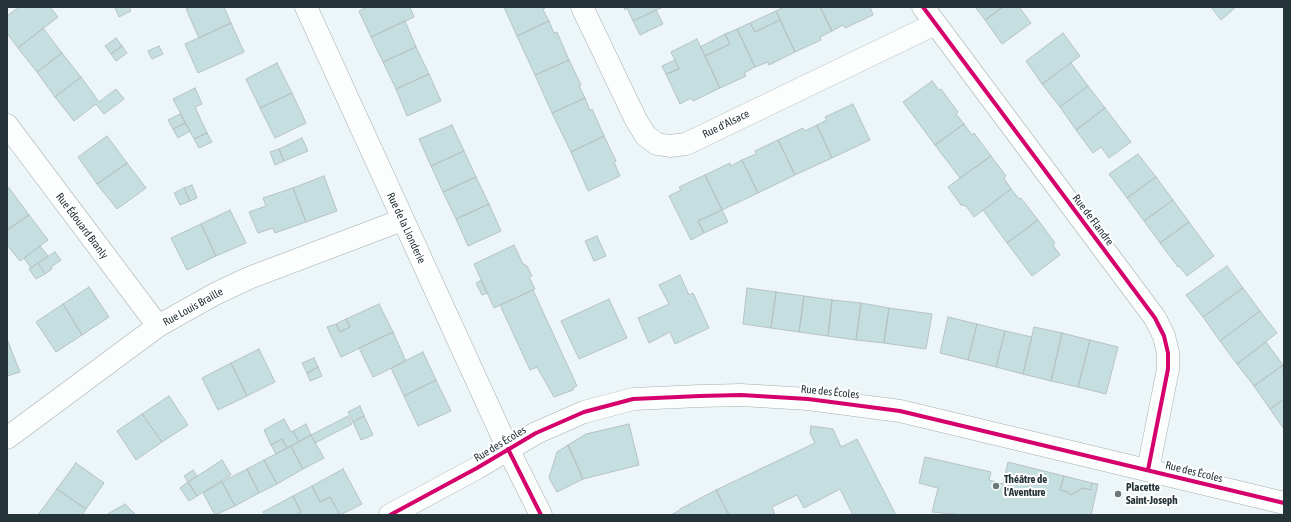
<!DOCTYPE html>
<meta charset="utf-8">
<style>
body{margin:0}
#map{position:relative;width:1291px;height:522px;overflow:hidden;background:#ecf5f7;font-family:"Asap Condensed",sans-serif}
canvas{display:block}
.frame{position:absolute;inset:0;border:8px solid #253439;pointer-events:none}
</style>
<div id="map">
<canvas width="1291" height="522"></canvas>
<div class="frame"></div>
</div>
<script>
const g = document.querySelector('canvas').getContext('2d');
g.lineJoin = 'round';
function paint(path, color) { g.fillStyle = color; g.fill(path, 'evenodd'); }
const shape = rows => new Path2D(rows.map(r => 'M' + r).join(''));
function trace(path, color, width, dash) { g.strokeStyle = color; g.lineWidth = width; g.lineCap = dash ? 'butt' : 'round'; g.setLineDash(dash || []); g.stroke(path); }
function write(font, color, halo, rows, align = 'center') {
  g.font = font + ' "Asap Condensed",sans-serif'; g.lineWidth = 4; g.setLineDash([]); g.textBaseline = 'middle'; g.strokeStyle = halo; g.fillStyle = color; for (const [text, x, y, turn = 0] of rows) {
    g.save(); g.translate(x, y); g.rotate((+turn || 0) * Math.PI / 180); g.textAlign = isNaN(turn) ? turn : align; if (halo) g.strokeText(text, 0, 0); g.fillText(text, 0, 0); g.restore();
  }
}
const building = shape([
 [19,7,50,7,58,17,18,48,7,33,7,16,19,7],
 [117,7,129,7,131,11,119,17,115,8,117,7],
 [191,7,224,7,231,23,199,38,186,9,191,7],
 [367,7,410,7,414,17,371,37,359,11,367,7],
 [504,7,546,7,543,10,549,21,517,36,504,7],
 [624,7,663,7,633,21,627,8,625,10,624,7],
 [784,7,820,7,832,31,820,37,821,40,795,52,776,11,784,7],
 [820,7,870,7,873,15,845,28,843,25,832,31,820,7],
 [975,7,1003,7,985,20,975,7],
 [1003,7,1019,7,1031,23,1002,44,985,20,1003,7],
 [1211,7,1236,7,1221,20,1211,7],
 [656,10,663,24,640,35,633,21,656,10],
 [776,11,780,20,755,32,750,23,776,11],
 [780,20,795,52,769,65,768,62,755,67,737,29,750,23,755,32,780,20],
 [405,21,416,47,383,62,371,37,405,21],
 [549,21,554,33,557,32,569,60,535,75,517,36,549,21],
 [231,23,244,52,198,73,185,44,231,23],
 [43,28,62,53,37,72,18,48,43,28],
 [737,29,755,67,744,73,746,76,720,88,705,56,730,44,725,34,737,29],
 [1063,33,1080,56,1042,84,1026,61,1063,33],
 [725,34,730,44,705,56,700,47,725,34],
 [116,38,122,46,111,54,105,46,116,38],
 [697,39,720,88,693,101,691,98,680,104,666,74,679,69,671,52,697,39],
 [122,46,127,53,116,61,111,54,122,46],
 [159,46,163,54,152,59,148,51,159,46],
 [416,47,429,74,396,89,383,62,416,47],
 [62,53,81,77,55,97,37,72,62,53],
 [569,60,581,85,579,86,585,98,552,113,535,75,569,60],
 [675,60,679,69,666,74,662,66,675,60],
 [277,63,292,93,260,108,246,79,277,63],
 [1071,63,1088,86,1060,107,1042,84,1071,63],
 [429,74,441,101,407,116,396,89,429,74],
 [81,77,99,102,116,89,124,99,104,114,96,104,74,121,55,97,81,77],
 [932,81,939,90,941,89,958,112,956,114,964,124,935,145,903,102,932,81],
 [1088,86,1105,108,1076,130,1060,107,1088,86],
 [195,88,202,104,195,107,207,133,194,139,173,99,195,88],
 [292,93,306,123,275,138,260,108,292,93],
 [585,98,590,111,592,109,604,136,571,152,552,113,585,98],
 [853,104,870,140,832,158,817,125,827,120,825,117,853,104],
 [1105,108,1131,142,1109,158,1101,147,1093,153,1076,130,1105,108],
 [180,114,185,123,173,129,168,120,180,114],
 [185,123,190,131,178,138,173,129,185,123],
 [964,124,972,135,974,133,991,156,960,178,935,145,964,124],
 [452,125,464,151,431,166,419,139,452,125],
 [817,125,832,158,795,175,778,140,803,128,805,131,817,125],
 [207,133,212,142,199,148,194,139,207,133],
 [107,136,127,163,97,184,78,157,107,136],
 [604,136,616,161,614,162,620,176,588,191,571,152,604,136],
 [302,138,308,151,284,161,279,149,302,138],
 [778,140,795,175,758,193,742,160,756,154,755,151,778,140],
 [279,149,284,161,275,165,270,152,279,149],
 [464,151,476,177,443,192,431,166,464,151],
 [1138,154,1156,177,1127,198,1109,174,1138,154],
 [991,156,1006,176,1004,178,1011,189,974,217,966,206,961,205,948,187,991,156],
 [742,160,758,193,722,210,705,175,730,163,731,166,742,160],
 [127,163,146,188,117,209,97,184,127,163],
 [705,175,722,210,698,221,704,233,691,240,669,196,681,190,679,187,705,175],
 [324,176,337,211,306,222,293,188,324,176],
 [476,177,489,204,456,219,443,192,476,177],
 [1156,177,1173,200,1144,221,1127,198,1156,177],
 [192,185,197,198,190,201,184,188,192,185],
 [9,188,29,215,7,230,7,189,9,188],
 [184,188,190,201,180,205,174,193,184,188],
 [293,188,306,222,275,233,273,228,258,233,249,212,266,206,263,198,293,188],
 [1011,189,1019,199,1021,198,1038,220,1007,243,983,210,1011,189],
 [1173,200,1189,222,1160,243,1144,221,1173,200],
 [489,204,501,231,468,246,456,219,489,204],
 [230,210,246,243,216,256,201,224,230,210],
 [722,210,728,222,704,233,698,221,722,210],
 [29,215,48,240,20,261,7,245,7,230,29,215],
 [1038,220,1055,243,1053,245,1060,255,1032,276,1007,243,1038,220],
 [1189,222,1214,256,1187,276,1179,266,1178,267,1160,243,1189,222],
 [201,224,216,256,187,270,171,238,201,224],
 [597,236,606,256,594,261,585,241,597,236],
 [514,245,523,264,527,266,532,276,529,277,535,289,494,308,474,264,514,245],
 [40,246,48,256,31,268,24,258,40,246],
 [55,252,61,260,51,267,52,269,45,274,38,263,55,252],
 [38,263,45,274,36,279,29,269,38,263],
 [1227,266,1243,288,1203,317,1186,295,1227,266],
 [680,275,689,295,693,293,709,328,675,344,670,332,649,343,638,318,669,304,659,285,680,275],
 [481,280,487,293,482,295,476,283,481,280],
 [89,287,109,317,82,335,63,304,89,287],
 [747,288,776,292,771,328,743,324,747,288],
 [1243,288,1260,311,1220,341,1203,317,1243,288],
 [533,290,577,386,573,388,573,390,554,397,537,367,530,370,500,305,533,290],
 [776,292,804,296,799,332,771,328,776,292],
 [804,296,832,300,828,336,799,332,804,296],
 [609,299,627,338,579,359,561,321,609,299],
 [832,300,861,303,856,340,828,336,832,300],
 [861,303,889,308,884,343,856,340,861,303],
 [63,304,82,335,56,352,36,322,63,304],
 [379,304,393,332,341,357,327,327,336,324,340,332,350,327,346,319,379,304],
 [889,308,932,314,926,349,884,343,889,308],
 [1260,311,1277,333,1237,364,1220,341,1260,311],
 [948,317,977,324,968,360,940,353,948,317],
 [346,319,350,327,340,332,336,324,346,319],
 [977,324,1005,331,996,367,968,360,977,324],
 [1034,327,1062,333,1051,381,1023,374,1034,327],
 [1005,331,1032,337,1023,374,996,367,1005,331],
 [393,332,406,361,373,377,359,348,393,332],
 [1062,333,1090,340,1078,387,1051,381,1062,333],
 [7,339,20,372,7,376,7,339],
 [1090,340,1118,347,1106,394,1078,387,1090,340],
 [1266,342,1283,365,1254,386,1237,364,1266,342],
 [259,349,275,382,247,396,231,363,259,349],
 [423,352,436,380,404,396,391,368,423,352],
 [314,358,318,367,307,373,302,363,314,358],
 [231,363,247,396,218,410,202,378,231,363],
 [1283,365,1284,399,1270,409,1254,386,1283,365],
 [318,367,322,376,310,381,307,373,318,367],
 [436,380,451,411,418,426,404,396,436,380],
 [169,396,188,425,162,442,142,414,169,396],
 [1284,399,1284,429,1270,409,1284,399],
 [360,406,364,416,353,422,348,412,360,406],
 [142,414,162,442,136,460,117,431,142,414],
 [348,416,352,424,315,443,311,435,348,416],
 [364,416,373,435,361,440,353,422,364,416],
 [284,419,291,432,293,431,299,442,287,448,282,439,271,445,264,430,284,419],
 [306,424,311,435,299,442,293,431,306,424],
 [629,424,639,465,583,479,568,445,586,434,629,424],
 [811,426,833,429,841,447,857,439,896,515,853,515,840,489,804,508,797,495,772,507,775,515,729,515,716,490,815,443,810,433,811,426],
 [311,435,324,458,303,469,291,446,311,435],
 [282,439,287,448,276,454,271,445,282,439],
 [568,445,583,479,557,492,549,478,557,452,568,445],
 [291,446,303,469,277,484,264,460,291,446],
 [925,457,991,472,989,480,1003,484,1008,462,1064,476,1060,490,1067,492,1071,495,1082,488,1091,490,1092,483,1098,484,1091,515,963,515,932,512,938,488,919,483,925,457],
 [222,460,231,475,197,496,188,482,222,460],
 [264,460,277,484,259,493,247,469,264,460],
 [76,463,104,483,86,509,57,489,76,463],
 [247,469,259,493,235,506,222,482,247,469],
 [343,469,362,504,340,515,330,497,320,502,312,486,343,469],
 [193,470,197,476,188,482,184,476,193,470],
 [1064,476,1092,483,1091,490,1082,488,1071,495,1067,492,1060,490,1064,476],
 [188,482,197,496,189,501,180,488,188,482],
 [222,482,235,506,215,515,203,493,222,482],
 [312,486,320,502,330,497,340,515,296,515,301,512,293,496,312,486],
 [57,489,86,509,82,515,38,515,57,489],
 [716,490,729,515,671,515,680,510,680,509,716,490],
 [293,496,301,512,296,515,265,515,263,512,293,496],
 [125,504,136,515,106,515,125,504]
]);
const minor = shape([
 [306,7,508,449,541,515],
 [582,7,636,120,646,136,657,144,670,146,686,144,935,24],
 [923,7,1155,318,1164,336,1168,353,1168,369,1148,470],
 [7,125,158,326],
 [7,438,158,326,215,294,249,278,402,220],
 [390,515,477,468,536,433,584,412,633,399,700,396,741,395,808,399,900,411,1284,503]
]);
const cycleway = shape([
 [923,7,1155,318,1164,336,1168,353,1168,369,1148,470],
 [508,449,541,515],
 [390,515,477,468,536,433,584,412,633,399,700,396,741,395,808,399,900,411,1284,503]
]);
const markers = [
 [996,486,4,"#6b787c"],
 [1118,494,4,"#6b787c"]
];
const streetNames = [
 ["Rue d'Alsace",726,124,-26],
 ["Rue de Flandre",1093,220,53],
 ["Rue Édouard Branly",82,226,53],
 ["Rue de la Lionderie",406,228,65],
 ["Rue Louis Braille",193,307,-29],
 ["Rue des Écoles",830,392,6],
 ["Rue des Écoles",500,444,-31],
 ["Rue des Écoles",1194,472,14]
];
const poiNames = [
 ["Théâtre de",1004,480],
 ["l'Aventure",1004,493],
 ["Placette",1126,488],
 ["Saint-Joseph",1126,501]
];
paint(building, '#c5dee0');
trace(building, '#b6c2c3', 1);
trace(minor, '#a4afb2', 23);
trace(minor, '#fcfefe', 22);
trace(cycleway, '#d6006c', 4);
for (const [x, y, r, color] of markers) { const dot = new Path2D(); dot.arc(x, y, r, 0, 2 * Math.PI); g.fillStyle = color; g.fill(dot); trace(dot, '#fff', 1.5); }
write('11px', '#253439', '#fff', streetNames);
write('bold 11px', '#253439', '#fff', poiNames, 'left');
</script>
